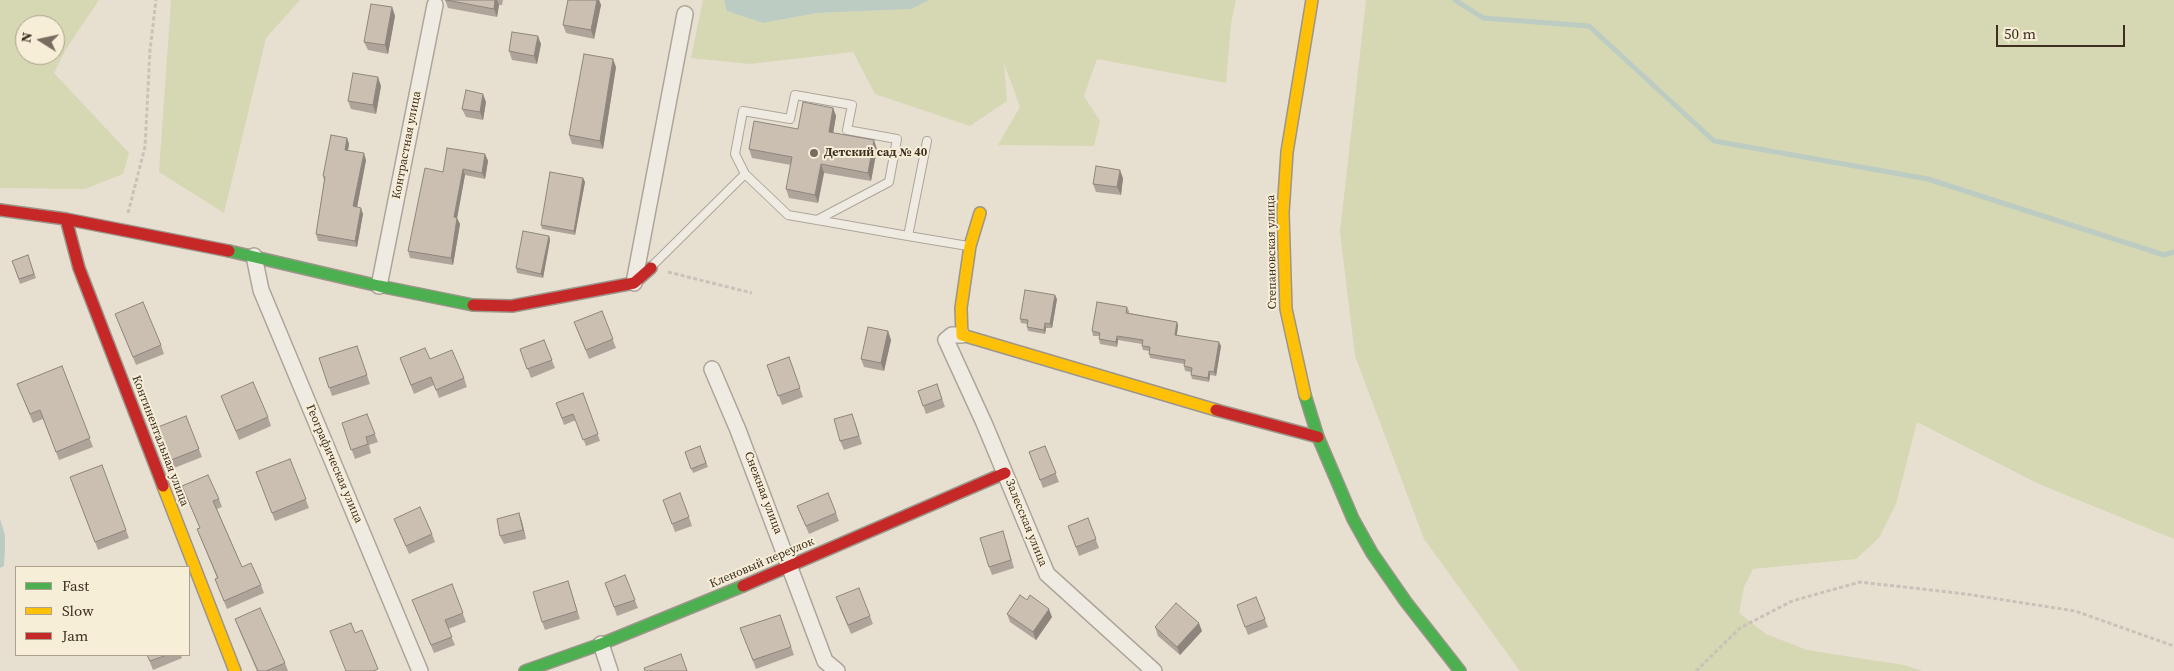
<!DOCTYPE html>
<meta charset="utf-8">
<style>
body{margin:0}
#map{position:relative;width:2174px;height:671px;overflow:hidden;background:#e7e0d1;font-family:"Source Serif 4",serif}
canvas{display:block}
.legend{position:absolute;left:15px;top:566px;width:175px;height:90px;box-sizing:border-box;background:#f7eed8;border:1px solid #ada18e;margin:0;padding:6px 9px;list-style:none;font-size:15px;color:#3d2e20}
.legend li{display:flex;align-items:center;gap:10px;height:25px}
.legend b{width:25px;border:1px solid #ada18e}
.north{position:absolute;left:15px;top:15px;width:50px;height:50px;box-sizing:border-box;background:#f7eed8;border:1px solid #ada18e;border-radius:50%;rotate:280deg;font-size:14px;font-weight:700;line-height:20px;text-align:center;color:#3d2e20}
.north::after{content:'';display:block;margin:auto;width:18px;height:22px;background:#786c5e;clip-path:polygon(50% 0,100% 100%,50% 72%,0 100%)}
.scale{position:absolute;left:1996px;top:25px;width:129px;height:22px;box-sizing:border-box;border:2px solid #3d2e20;border-top:0;padding-left:6px;font-size:15px;line-height:18px;white-space:nowrap;color:#3d2e20;-webkit-text-stroke:4px #f7eed8;paint-order:stroke}
</style>
<div id="map">
<canvas width="2174" height="671"></canvas>
<ul class="legend">
<li><b style="height:6px;background:#4caf50"></b>Fast</li>
<li><b style="height:6px;background:#ffc107"></b>Slow</li>
<li><b style="height:6px;background:#c62828"></b>Jam</li>
</ul>
<div class="north">N</div>
<div class="scale">50 m</div>
</div>
<script>
const g = document.querySelector('canvas').getContext('2d');
g.lineJoin = 'round';
function paint(path, color) { g.fillStyle = color; g.fill(path, 'evenodd'); }
const shape = rows => new Path2D(rows.map(r => 'M' + r).join(''));
function trace(path, color, width, dash) { g.strokeStyle = color; g.lineWidth = width; g.lineCap = dash ? 'butt' : 'round'; g.setLineDash(dash || []); g.stroke(path); }
function write(font, color, halo, rows, align = 'center') {
  g.font = font + ' "Source Serif 4",serif'; g.lineWidth = 4; g.setLineDash([]); g.textBaseline = 'middle'; g.strokeStyle = halo; g.fillStyle = color; for (const [text, x, y, turn = 0] of rows) {
    g.save(); g.translate(x, y); g.rotate((+turn || 0) * Math.PI / 180); g.textAlign = isNaN(turn) ? turn : align; if (halo) g.strokeText(text, 0, 0); g.fillText(text, 0, 0); g.restore();
  }
}
const green = shape([
 [0,0,99,0,66,49,54,73,129,153,123,174,85,189,0,188],
 [25,25,55,25,55,55,25,55],
 [171,0,300,0,266,38,224,213,159,172],
 [703,0,724,0,728,11,763,23,817,13,910,9,930,0,1236,0,1231,24,1226,83,1097,59,1084,96,1100,121,1094,146,998,145,1020,107,1004,63,1007,101,970,126,875,94,853,52,750,64,691,58],
 [1366,0,2174,0,2174,539,2039,484,1917,422,1896,504,1879,538,1856,559,1753,569,1744,587,1739,613,1766,634,1807,650,1904,665,1922,671,1520,671,1424,539,1355,356,1340,232]
]);
const water = shape([
 [724,0,930,0,911,9,817,13,763,23,727,11],
 [0,519,5,535,5,549,4,566,0,568]
]);
const stream = shape([
 [1455,0,1483,18,1589,26,1714,141,1928,179,2164,255,2174,252]
]);
const path = shape([
 [128,213,145,147,150,50,156,0],
 [668,272,752,293],
 [1696,671,1740,628,1792,601,1860,582,1966,594,2075,611,2174,646]
]);
const lane = shape([
 [817,220,889,182,897,139,847,130,852,105,795,95,790,119,743,111,735,154,745,174,788,215,817,220,908,236,968,246],
 [908,236,927,141],
 [652,266,745,174]
]);
const street = shape([
 [254,256,261,290,420,671],
 [634,283,685,14],
 [379,286,435,5],
 [962,335,952,335,946,340,984,423,1047,574,1154,671],
 [712,369,738,430,825,661,837,671],
 [601,644,610,671]
]);
const fast = shape([
 [229,251,379,286,473,305],
 [1305,395,1318,437,1353,519,1372,553,1406,602,1460,671],
 [525,671,601,644,743,586]
]);
const slow = shape([
 [980,213,970,246,961,308,962,335,1216,410],
 [1305,395,1286,309,1283,213,1287,152,1312,0],
 [163,486,235,671]
]);
const jam = shape([
 [0,210,66,219,229,251],
 [66,219,79,268,163,486],
 [473,305,512,306,634,283,651,268],
 [1216,410,1318,437],
 [743,586,1005,473]
]);
const wall = shape([
 [445,0,503,0,502,5,499,5,497,17,448,8],
 [568,0,599,0,601,5,594,39,566,33,563,25],
 [392,7,395,16,388,54,368,50,364,42],
 [541,44,537,64,512,60,509,51],
 [616,67,603,149,572,144,569,135],
 [381,86,376,114,351,109,348,101],
 [486,102,483,120,466,117,462,109],
 [833,108,836,116,833,133,877,149,871,181,824,173,818,203,789,198,786,189,791,165,752,158,749,149,798,129],
 [347,138,349,144,348,150,366,160,357,207,363,214,357,247,318,241,316,234,324,181,323,176],
 [485,154,488,161,485,179,465,175,457,218,460,224,453,265,410,258,408,251,443,172],
 [583,178,585,182,575,235,542,229,541,225],
 [1123,178,1121,195,1096,192,1093,184],
 [549,236,550,240,543,278,517,273,516,268],
 [28,255,36,278,20,284,12,261],
 [1057,299,1052,328,1046,328,1045,334,1028,331,1027,327,1027,324,1021,323,1020,319],
 [1127,307,1129,311,1129,313,1177,322,1178,326,1177,335,1221,346,1216,376,1210,375,1209,382,1192,379,1191,375,1191,372,1185,371,1184,366,1184,364,1150,358,1149,354,1149,351,1143,350,1142,346,1142,344,1118,340,1117,347,1100,344,1099,339,1099,336,1093,336,1092,331],
 [602,311,616,348,589,359,577,330],
 [115,314,161,345,164,354,136,365],
 [888,331,891,340,884,371,864,367,861,359],
 [544,340,555,368,531,378,520,349],
 [357,346,370,384,332,396,319,358],
 [789,357,803,397,782,405,767,365],
 [400,358,430,359,464,378,467,387,439,398,434,385,414,394],
 [62,366,93,447,59,460,43,419,33,423,17,384],
 [937,384,945,407,926,414,918,391],
 [583,393,600,441,586,446,576,420,564,425,556,403],
 [221,396,268,417,271,426,239,440],
 [367,414,378,442,369,445,371,453,355,459,342,423],
 [186,416,202,457,174,468,158,427],
 [855,422,862,444,844,450,840,441],
 [700,446,708,467,693,473,685,452],
 [1045,446,1059,482,1043,488,1029,452],
 [290,459,309,508,275,521,256,472],
 [102,465,129,538,98,550,70,477],
 [182,486,219,499,222,507,217,509,242,567,261,585,264,593,227,609,215,579,217,578,197,529,200,528],
 [663,500,689,517,692,526,675,532],
 [797,506,836,513,839,521,809,534],
 [519,513,522,522,526,539,504,544,500,536],
 [1088,518,1099,548,1079,556,1068,526],
 [394,519,432,534,435,542,409,554],
 [1006,540,1014,568,992,575,989,567],
 [625,575,638,608,617,616,605,583],
 [452,584,466,622,448,629,455,645,434,653,412,600],
 [571,590,580,619,545,630,542,622],
 [1256,597,1268,627,1248,635,1237,605],
 [839,606,870,616,873,624,851,634],
 [1007,614,1052,617,1036,640,1010,622],
 [780,615,794,655,756,669,740,628],
 [235,619,285,663,288,671,257,671,240,632],
 [1155,627,1202,631,1180,655,1158,636],
 [147,655,181,655,182,658,153,670]
]);
const shadedWall = shape([
 [495,0,497,0,499,5,497,17,494,9],
 [597,0,599,0,601,5,594,39,591,30],
 [392,7,395,16,388,54,385,45],
 [538,36,541,44,537,64,534,56],
 [613,59,616,67,603,149,600,141],
 [378,77,381,86,376,114,373,105],
 [483,94,486,102,483,120,480,112],
 [833,108,836,116,832,140,829,132],
 [347,138,349,144,347,156,345,150],
 [874,140,877,149,871,181,868,173],
 [364,153,366,160,356,213,353,206],
 [485,154,488,161,485,179,482,173],
 [821,164,824,173,818,203,815,195],
 [463,169,465,175,456,224,454,217],
 [1120,170,1123,178,1121,195,1117,187],
 [583,178,585,182,575,235,574,231],
 [361,208,363,214,357,247,355,241],
 [457,218,460,224,453,265,451,258],
 [549,236,550,240,543,278,541,274],
 [1055,295,1057,299,1052,328,1050,324],
 [1177,322,1178,326,1176,339,1175,335],
 [1045,323,1046,328,1045,334,1044,330],
 [888,331,891,340,884,371,881,363],
 [1117,336,1118,340,1117,347,1116,342],
 [1219,342,1221,346,1216,376,1214,372],
 [1209,371,1210,375,1209,382,1208,378],
 [519,513,522,522,526,539,523,530],
 [1049,609,1052,617,1036,640,1033,632],
 [1199,623,1202,631,1180,655,1177,647]
]);
const building = shape([
 [446,0,495,0,494,9,446,0],
 [568,0,597,0,591,30,563,25,568,0],
 [371,4,392,7,385,45,364,42,371,4],
 [512,32,538,36,534,56,509,51,512,32],
 [584,54,613,59,600,141,569,135,584,54],
 [353,73,378,77,373,105,348,101,353,73],
 [466,90,483,94,480,112,462,109,466,90],
 [803,102,833,108,829,132,874,140,868,173,821,164,815,195,786,189,792,157,749,149,754,121,798,129,803,102],
 [331,135,347,138,345,150,364,153,353,206,361,208,355,241,316,234,325,177,323,176,331,135],
 [447,148,485,154,482,173,463,169,454,217,457,218,451,258,408,251,425,168,443,172,447,148],
 [1096,166,1120,170,1117,187,1093,184,1096,166],
 [550,172,583,178,574,231,541,225,550,172],
 [523,231,549,236,541,274,516,268,523,231],
 [28,255,34,274,19,279,12,261,28,255],
 [1025,290,1055,295,1050,324,1045,323,1044,330,1027,327,1028,320,1020,319,1025,290],
 [143,302,161,345,133,357,115,314,143,302],
 [1097,302,1127,307,1126,313,1177,322,1175,335,1219,342,1214,372,1209,371,1208,378,1191,375,1192,368,1184,366,1185,360,1149,354,1150,347,1142,346,1143,340,1117,336,1116,342,1099,339,1100,333,1092,331,1097,302],
 [602,311,613,339,586,350,574,322,602,311],
 [868,327,888,331,881,363,861,359,868,327],
 [544,340,552,360,527,369,520,349,544,340],
 [357,346,367,375,329,388,319,358,357,346],
 [425,348,430,359,452,350,464,378,436,390,431,377,411,385,400,358,425,348],
 [789,357,800,388,778,396,767,365,789,357],
 [62,366,90,438,56,452,40,410,30,414,17,384,62,366],
 [253,382,268,417,236,431,221,396,253,382],
 [937,384,942,399,923,406,918,391,937,384],
 [583,393,598,434,583,440,573,414,562,418,556,403,583,393],
 [367,414,375,434,366,437,368,444,351,450,342,423,367,414],
 [852,414,859,436,840,441,834,419,852,414],
 [186,416,199,449,171,460,158,427,186,416],
 [700,446,706,463,691,469,685,452,700,446],
 [1045,446,1056,473,1040,480,1029,452,1045,446],
 [290,459,306,499,272,513,256,472,290,459],
 [102,465,126,530,95,542,70,477,102,465],
 [208,475,219,499,213,501,242,567,251,563,261,585,224,601,215,579,218,578,197,529,200,528,182,486,208,475],
 [680,493,689,517,672,524,663,500,680,493],
 [828,493,836,513,806,526,797,506,828,493],
 [420,507,432,534,406,546,394,519,420,507],
 [519,513,523,530,500,536,497,519,519,513],
 [1088,518,1096,539,1076,547,1068,526,1088,518],
 [1003,531,1011,560,989,567,980,538,1003,531],
 [625,575,635,600,614,607,605,583,625,575],
 [568,581,577,611,542,622,533,592,568,581],
 [452,584,463,613,445,620,452,637,431,645,412,600,452,584],
 [859,588,870,616,848,625,836,597,859,588],
 [1020,595,1027,600,1030,595,1049,609,1033,632,1007,614,1020,595],
 [1256,597,1265,619,1245,627,1237,605,1256,597],
 [1176,603,1199,623,1177,647,1155,627,1176,603],
 [260,608,285,663,266,671,258,671,235,619,260,608],
 [780,615,791,647,753,660,740,628,780,615],
 [351,623,355,633,362,630,378,669,373,671,346,671,330,631,351,623],
 [681,654,687,671,645,671,644,668,681,654],
 [147,655,167,655,150,661,147,655]
]);
const markers = [
 [814,153,5,"#786c5e"]
];
const streetNames = [
 ["Контрастная улица",407,145,-79],
 ["Степановская улица",1272,252,-91],
 ["Континентальная улица",160,441,69],
 ["Географическая улица",334,464,67],
 ["Снежная улица",763,493,69],
 ["Залесская улица",1026,523,68],
 ["Кленовый переулок",762,563,-23]
];
const poiNames = [
 ["Детский сад № 40",824,153]
];
paint(green, '#d6d7b3');
paint(water, '#bcccc2');
trace(stream, '#bcccc2', 5);
trace(lane, '#ada599', 10);
trace(street, '#ada599', 18);
trace(fast, '#9c958a', 14);
trace(slow, '#9c958a', 14);
trace(jam, '#9c958a', 14);
trace(path, '#c8c2b9', 3, [4, 2.5]);
trace(lane, '#efebe3', 8);
trace(street, '#efebe3', 15);
trace(fast, '#4caf50', 11);
trace(slow, '#ffc107', 11);
trace(jam, '#c62828', 11);
paint(wall, '#afa499');
paint(shadedWall, '#8e867d');
paint(building, '#cbbfb2');
trace(building, '#8e867d', 1);
for (const [x, y, r, color] of markers) { const dot = new Path2D(); dot.arc(x, y, r, 0, 2 * Math.PI); g.fillStyle = color; g.fill(dot); trace(dot, '#f7eed8', 2); }
write('12px', '#3d2e20', '#f7eed8', streetNames);
write('bold 12px', '#3d2e20', '#f7eed8', poiNames, 'left');
</script>
